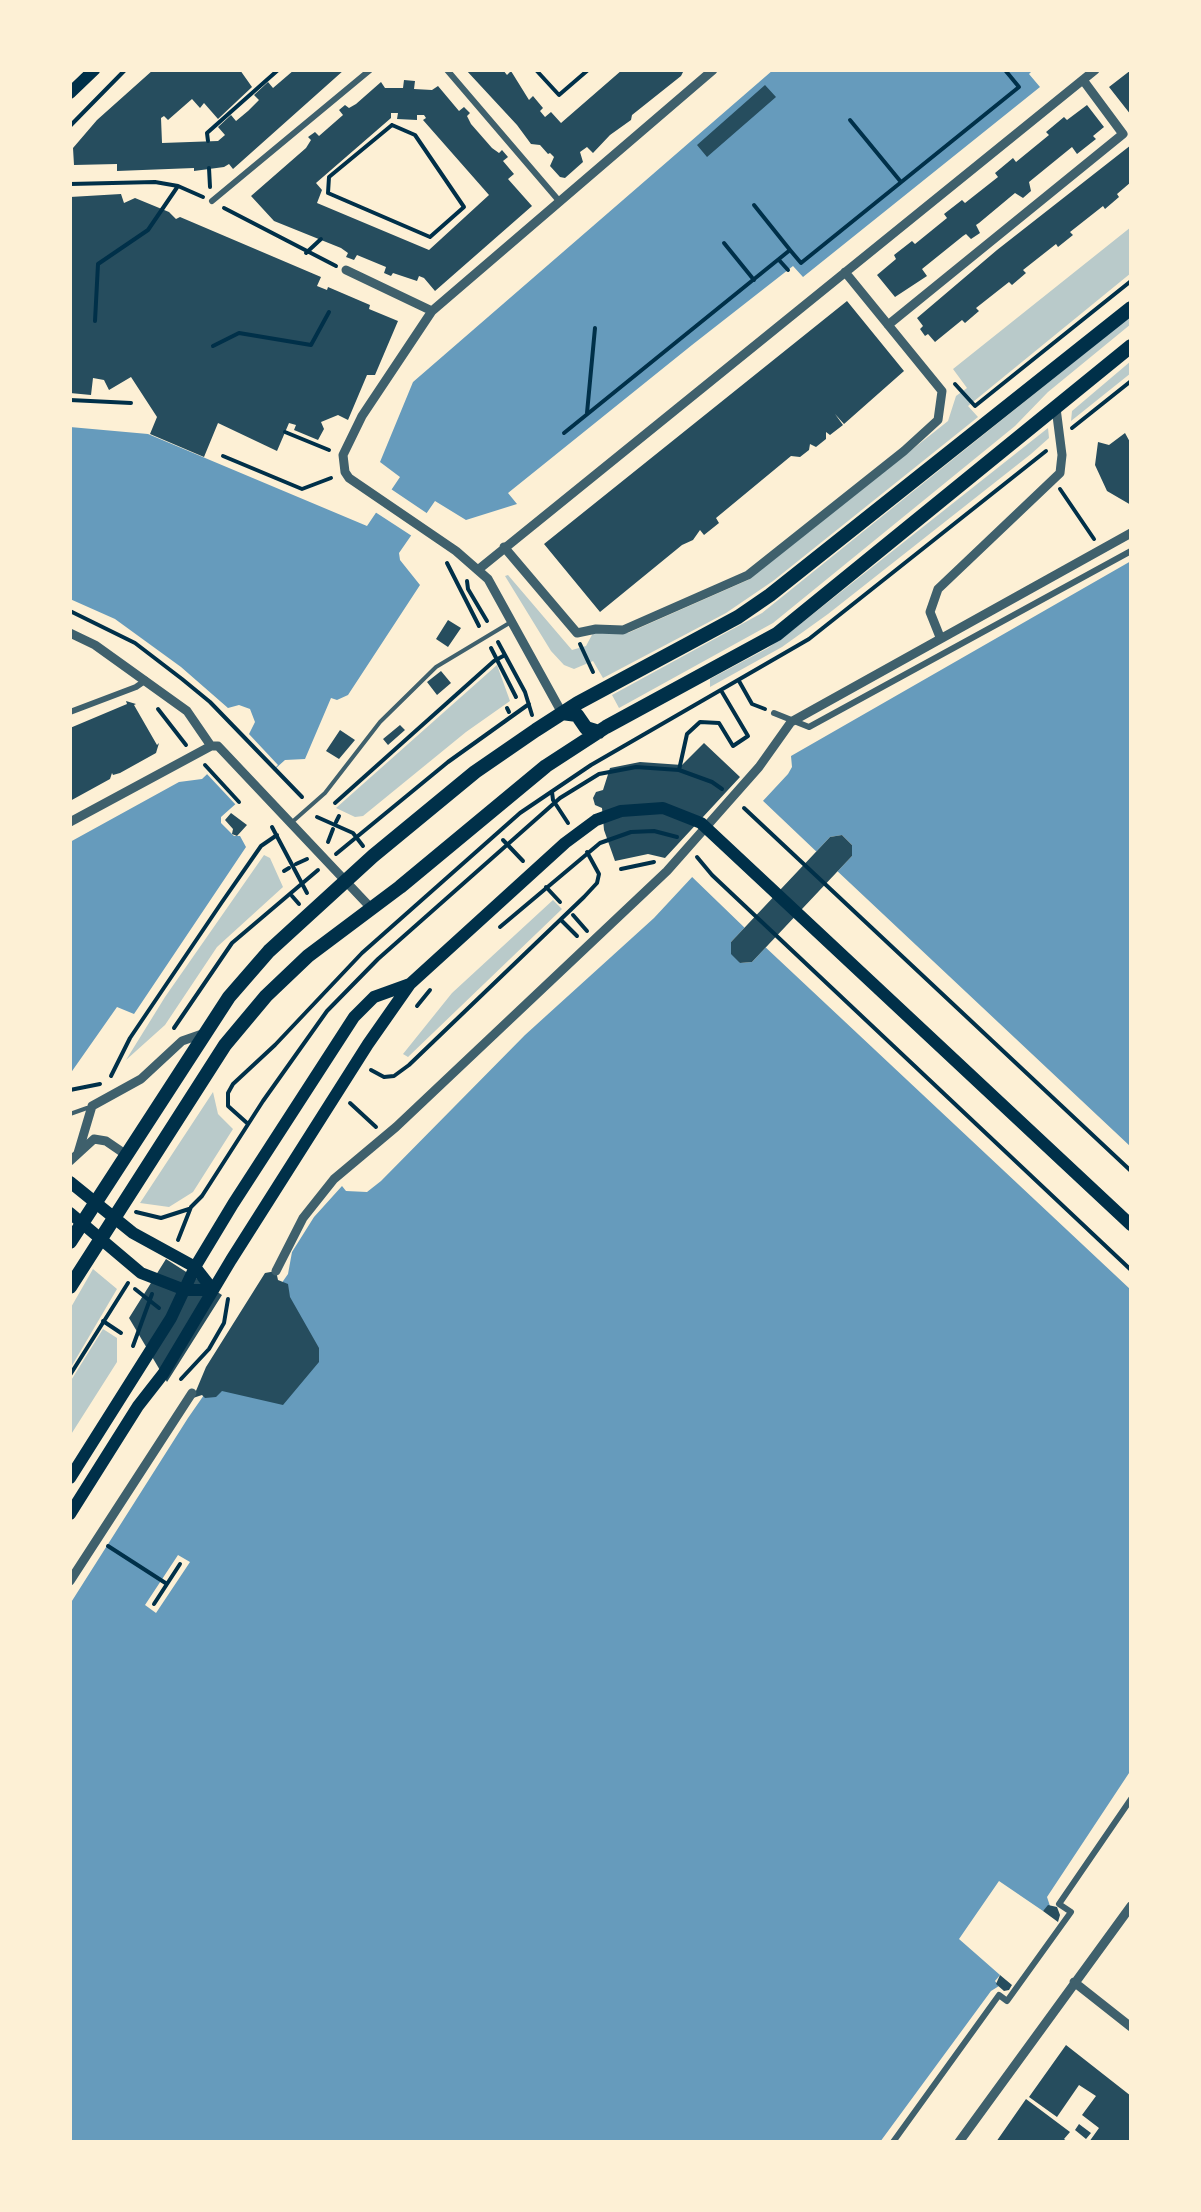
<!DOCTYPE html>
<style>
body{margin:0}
#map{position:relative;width:1201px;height:2212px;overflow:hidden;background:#fdf0d5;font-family:Helvetica,sans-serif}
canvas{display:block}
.frame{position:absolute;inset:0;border:72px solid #fdf0d5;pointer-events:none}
</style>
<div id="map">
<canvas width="1201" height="2212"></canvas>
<div class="frame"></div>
</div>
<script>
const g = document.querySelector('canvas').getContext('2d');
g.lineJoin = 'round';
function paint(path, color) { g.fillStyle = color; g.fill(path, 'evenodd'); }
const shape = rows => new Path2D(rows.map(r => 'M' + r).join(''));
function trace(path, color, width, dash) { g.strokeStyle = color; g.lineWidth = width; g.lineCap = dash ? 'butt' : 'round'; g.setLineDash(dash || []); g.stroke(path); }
const green = shape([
 [1131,227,1131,273,968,406,978,417,773,581,726,613,603,678,593,661,574,669,564,665,551,651,505,576,508,575,572,650,586,646,593,633,628,633,748,580,948,421,956,396,967,388,953,369],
 [1131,316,1131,324,1048,392,1015,426,773,623,619,708,612,695,762,613],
 [1131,361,1131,373,1071,421,1072,411],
 [1048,428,1049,438,1031,454,828,614,782,647,710,687,710,679,768,648,794,629],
 [497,665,510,701,466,732,363,816,355,817,336,808],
 [264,855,270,858,283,887,217,947,165,1025,126,1060,165,997],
 [553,900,562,909,408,1057,403,1054,452,993],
 [213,1092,218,1114,233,1129,193,1192,169,1207,140,1203],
 [93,1269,117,1289,70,1369,70,1309],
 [103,1329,117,1338,117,1362,70,1436,70,1382]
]);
const water = shape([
 [773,70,1033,70,1029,74,1040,87,803,277,793,266,692,345,508,493,517,504,466,520,435,501,399,553,400,560,420,585,348,695,337,700,331,698,305,759,285,760,221,817,221,823,234,836,240,836,246,847,134,1014,117,1007,70,1074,70,842,179,782,202,779,249,734,255,722,250,709,239,705,228,708,181,667,115,619,70,599,70,427,148,434,367,526,400,477,380,462,413,382],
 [1131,561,1131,1770,1047,1897,1050,1906,1043,1911,999,1881,959,1939,1000,1975,995,1981,999,1986,991,1991,880,2142,70,2142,70,1604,188,1418,288,1274,292,1252,314,1217,342,1186,346,1191,367,1192,381,1181,525,1035,654,918,788,774,792,767,791,756],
 [842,835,852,845,852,856,752,962,740,963,731,942,830,837]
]);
const pier = shape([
 [388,487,431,516,415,538,372,510],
 [248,733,278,765,273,770,276,773,236,805,206,773],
 [760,798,820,855,748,931,689,874],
 [834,868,1131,1147,1131,1290,762,944],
 [178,1555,190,1562,156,1613,145,1605]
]);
const building = shape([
 [153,70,240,70,252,87,218,119,204,103,200,108,192,99,168,120,164,116,161,118,162,143,218,141,225,135,218,127,231,115,236,121,248,111,259,100,254,95,268,82,273,88,294,70,344,70,233,169,229,164,224,167,194,171,194,168,117,171,117,164,74,165,73,148,97,120],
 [466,70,503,70,507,75,511,71,529,100,533,96,543,108,540,111,545,117,551,112,561,123,622,70,684,70,681,76,632,115,631,120,610,135,593,153,587,147,580,152,583,162,565,178,560,177,550,166,554,157,550,153,548,154,540,145,531,144,517,125],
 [1131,70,1131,115,1109,87],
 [404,80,415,81,414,89,432,90,438,86,459,111,464,107,470,113,467,116,471,124,492,148,499,153,502,150,508,157,503,161,514,174,508,179,532,206,435,291,424,278,419,276,417,281,393,273,391,276,384,273,386,267,357,255,354,260,346,257,348,253,341,248,274,221,251,196,306,148,311,140,308,137,315,132,319,136,343,115,339,110,345,105,349,108,356,104,381,82,385,88,403,88],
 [391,113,398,113,397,119,417,120,417,115,424,115,426,118,423,120,489,195,429,250,317,203,322,190,316,183,391,118],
 [765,85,776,97,707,157,697,145],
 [1087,105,1104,127,1093,136,1096,139,1077,154,1072,147,1029,182,1031,191,1023,198,1015,193,979,223,976,225,980,233,971,239,966,234,963,236,922,269,927,276,895,297,877,275,896,259,894,255,912,241,915,244,947,218,944,214,962,200,965,203,998,177,995,173,1013,158,1016,162,1049,135,1046,132,1064,117,1067,120],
 [1131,145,1131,182,1117,194,1119,197,1105,209,1103,206,1070,232,1073,235,1058,247,1056,244,1023,270,1026,273,1012,285,1009,282,976,308,979,311,965,323,962,320,935,342,928,334,925,336,920,329,923,326,917,318,997,250],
 [121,194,124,203,135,198,169,212,176,219,180,217,321,277,317,286,327,290,328,287,370,305,369,309,398,321,375,375,367,375,348,420,338,415,321,422,324,429,318,440,294,430,296,425,289,423,277,451,218,423,204,457,150,434,157,417,131,377,109,390,104,380,93,378,91,395,70,393,70,197],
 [847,301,904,371,844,424,835,414,843,425,830,435,826,432,826,439,816,447,810,444,809,450,800,457,791,456,716,518,719,523,704,535,700,530,693,540,682,545,600,612,544,544],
 [1125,433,1131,444,1131,505,1107,491,1095,465,1098,442,1109,445],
 [448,620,461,628,448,647,436,639],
 [441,671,451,683,437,695,427,682],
 [126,701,136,704,134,705,157,745,159,743,156,753,120,773,113,775,112,773,110,779,70,801,70,728,127,704],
 [400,725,405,730,388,745,383,739],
 [340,730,355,740,339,759,326,751],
 [704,743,740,777,665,858,648,854,615,861,604,830,602,808,595,805,593,798,596,792,603,790,610,768,640,762,682,765],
 [231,813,247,825,237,836,232,834,233,829,225,820],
 [842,835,852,845,852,856,752,962,740,963,731,954,731,942,830,837],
 [166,1259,222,1295,167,1382,129,1318],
 [276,1271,278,1280,288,1284,290,1297,319,1348,319,1362,283,1405,222,1391,216,1397,205,1398,202,1395,193,1398,206,1367,265,1273],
 [1048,1905,1057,1907,1060,1915,1058,1922,1043,1911],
 [1000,1975,1012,1985,1009,1990,1004,1991,996,1984],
 [1066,2045,1131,2096,1131,2142,1089,2142,1099,2128,1082,2115,1096,2096,1079,2085,1057,2117,1029,2097],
 [1026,2099,1070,2132,1064,2139,1068,2142,996,2142],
 [1079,2124,1091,2133,1086,2139,1075,2130]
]);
const path = shape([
 [536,70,559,95,588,70],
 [850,120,901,182],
 [392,125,415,135,464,207,430,237,328,193,329,177,392,125],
 [70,126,125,70],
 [208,141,207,133,278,70],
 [209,168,210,187],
 [70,184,155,182,178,186,203,197],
 [754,205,790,250],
 [224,208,336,266],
 [724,243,754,280],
 [306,253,321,239],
 [779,260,788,270],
 [95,321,98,264,148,230,178,186],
 [213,346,239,333,311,345,329,312],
 [955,384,975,406,1131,281],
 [70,400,131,403],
 [587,413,595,328],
 [1072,428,1131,381],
 [285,432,329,450],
 [564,433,790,250,801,263,1019,87,1005,70],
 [223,456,302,489,331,478],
 [1060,489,1094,539],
 [447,563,479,626],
 [467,581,468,589,487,621],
 [70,611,135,643,182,679,210,702,302,797],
 [498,642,525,692,532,715],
 [580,644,593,672],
 [491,648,516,697],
 [739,681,752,704,765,709],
 [507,708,509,712],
 [158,709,186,745],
 [205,765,239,802],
 [679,770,687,734,700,722,719,723,733,746,748,736,722,692],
 [552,792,553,800,568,823],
 [335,803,494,661,505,655],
 [744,808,1131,1171],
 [317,817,353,833,363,846],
 [336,822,339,816],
 [272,827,307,893],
 [503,840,523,861],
 [328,842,333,829],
 [336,854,448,762,529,704],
 [697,857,712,875,1131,1270],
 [296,864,307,859],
 [621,869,654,862],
 [284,871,289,868],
 [546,887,560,902],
 [292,896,299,904],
 [573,915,587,931],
 [562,921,577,936],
 [500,927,600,843,631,832,654,831,677,837],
 [417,1006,430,990],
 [174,1028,232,943,318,870],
 [371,1070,384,1077,394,1076,409,1065,584,897,597,883,599,874,587,852],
 [111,1076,130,1038,222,902,261,846,277,835],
 [70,1090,100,1084],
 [350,1103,376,1127],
 [247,1123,228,1106,228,1093,233,1084,275,1045,362,953,520,813,591,765,809,639,1046,451],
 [136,1212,161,1218,189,1209],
 [178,1240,191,1207,202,1196,263,1101,327,1011,378,959,560,798,599,774,636,767,679,770,712,782,722,789],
 [135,1289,159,1308],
 [103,1321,121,1333],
 [133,1346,152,1294],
 [70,1375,128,1283],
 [181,1379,209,1349,224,1323,228,1299],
 [108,1546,167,1584],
 [154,1604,180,1564]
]);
const service = shape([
 [291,823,325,793,380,722,436,667,511,622],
 [70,1114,87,1108]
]);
const pedestrian = shape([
 [447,70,560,202],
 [212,201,370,70],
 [70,712,136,687,146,680],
 [774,713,809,727,1131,551],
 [893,2142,999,1995,1007,2001,1071,1912,1059,1904,1131,1799]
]);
const minor = shape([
 [346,270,432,311],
 [888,325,1123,134,1083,80],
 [504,547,577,633,596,629,623,630,748,575,904,451,938,420,942,391,845,272],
 [479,569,1095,70],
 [70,633,95,645,187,711,211,746],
 [940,637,930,612,938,589,1060,473,1062,455,1056,408],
 [562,713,488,579,456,551,349,478,345,472,343,455,362,416,432,311,713,70],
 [211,746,218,746,371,908],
 [70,822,211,746],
 [78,1153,92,1106,141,1079,182,1041,202,1034],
 [70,1161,94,1139,106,1141,125,1154],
 [276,1271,303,1218,334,1179,396,1127,667,871,759,767,791,722,1131,533],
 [70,1581,192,1393],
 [1074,1982,1131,2027],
 [959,2142,1131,1906]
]);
const secondary = shape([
 [70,93,94,70],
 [70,1182,133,1233,195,1267,213,1290],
 [70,1213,141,1273,185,1290,213,1290],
 [70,1478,171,1318,195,1267,233,1204,354,1017,374,997,410,984],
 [70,1514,138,1406,163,1374,231,1260,368,1044,410,984,565,843,596,820,621,811,663,808,701,823,1131,1225]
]);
const primary = shape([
 [562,713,577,715,586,728,599,732],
 [70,1242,229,997,269,951,373,856,475,772,536,730,578,703,738,617,770,595,1131,308],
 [70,1287,225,1045,266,996,308,956,400,887,546,766,606,727,777,634,1131,346]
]);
const tram = shape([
 [70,71,71,70]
]);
paint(green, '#b9caca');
paint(water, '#669bbc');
paint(pier, '#fdf0d5');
paint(building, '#264d5e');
trace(path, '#003049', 4);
trace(service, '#3f606c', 4);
trace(pedestrian, '#3f606c', 6);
trace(minor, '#3f606c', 9);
trace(secondary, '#003049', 12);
trace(primary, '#003049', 14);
trace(tram, '#657d81', 2.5);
</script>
